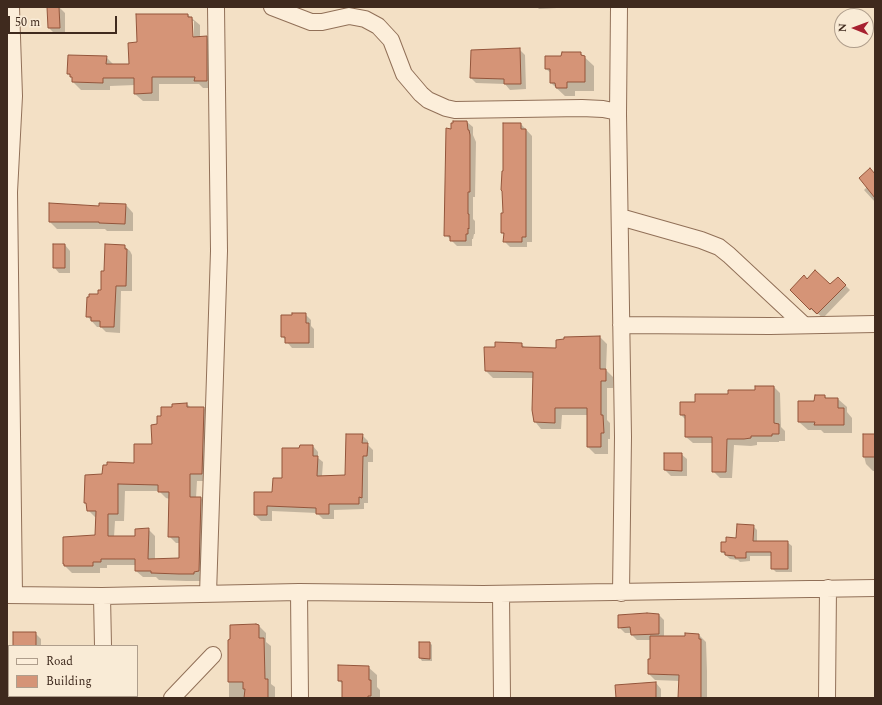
<!DOCTYPE html>
<style>
body{margin:0}
#map{position:relative;width:882px;height:705px;overflow:hidden;background:#f3e0c5;font-family:Spectral,serif}
canvas{display:block}
.frame{position:absolute;inset:0;border:8px solid #3f2a1e;pointer-events:none}
.legend{position:absolute;left:8px;top:645px;width:130px;height:52px;box-sizing:border-box;background:#f9ebd6;border:1px solid #af9e8c;margin:0;padding:5px 7px;list-style:none;font-size:12px;color:#3f2a1e}
.legend li{display:flex;align-items:center;gap:8px;height:20px}
.legend b{width:20px;border:1px solid #af9e8c}
.north{position:absolute;left:834px;top:8px;width:40px;height:40px;box-sizing:border-box;background:#f9ebd6;border:1px solid #af9e8c;border-radius:50%;rotate:271deg;font-size:11px;font-weight:700;line-height:16px;text-align:center;color:#3f2a1e}
.north::after{content:'';display:block;margin:auto;width:14px;height:18px;background:#a72130;clip-path:polygon(50% 0,100% 100%,50% 72%,0 100%)}
.scale{position:absolute;left:8px;top:16px;width:109px;height:18px;box-sizing:border-box;border:2px solid #3f2a1e;border-top:0;padding-left:5px;font-size:12px;line-height:14px;white-space:nowrap;color:#3f2a1e;-webkit-text-stroke:3px #f9ebd6;paint-order:stroke}
</style>
<div id="map">
<canvas width="882" height="705"></canvas>
<div class="frame"></div>
<ul class="legend">
<li><b style="height:5px;background:#fceeda"></b>Road</li>
<li><b style="height:11px;background:#d59477"></b>Building</li>
</ul>
<div class="north">N</div>
<div class="scale">50 m</div>
</div>
<script>
const g = document.querySelector('canvas').getContext('2d');
g.lineJoin = 'round';
function paint(path, color) { g.fillStyle = color; g.fill(path, 'evenodd'); }
const shape = rows => new Path2D(rows.map(r => 'M' + r).join(''));
function trace(path, color, width, dash) { g.strokeStyle = color; g.lineWidth = width; g.lineCap = dash ? 'butt' : 'round'; g.setLineDash(dash || []); g.stroke(path); }
const shadow = shape([
 [59,7,65,13,65,33,54,33,49,28],
 [537,7,575,7,539,9],
 [188,15,200,25,200,37,206,37,214,45,215,88,203,88,199,84,159,84,159,101,143,101,135,94,135,85,110,86,110,90,81,90,73,82,73,78,68,74,106,57,114,65,130,65,138,43],
 [192,21,194,21,194,42,192,42],
 [520,50,525,55,526,89,510,90,505,84,476,83,471,78],
 [580,53,594,66,594,91,575,91,575,96,565,96,551,83,551,73,546,69],
 [467,122,473,127,473,135,476,142,475,197,473,197,473,219,475,221,475,234,474,234,473,239,472,239,472,246,457,246,446,235,452,130],
 [521,124,532,136,532,242,527,242,527,247,510,247,504,241,505,235,502,233,504,214],
 [875,174,875,202,864,190,867,187],
 [126,205,133,213,133,231,107,231,105,229,57,229,50,222,100,207],
 [65,245,70,251,70,273,59,273,54,267],
 [124,246,130,251,132,255,132,291,121,291,120,333,106,332,101,327,97,327,87,316,102,291,105,272],
 [838,278,850,290,823,318,817,313,816,314,791,290,807,280,830,286],
 [305,314,311,320,311,326,314,329,314,348,292,348,282,336],
 [600,337,607,344,606,370,613,377,613,388,607,388,607,420,610,423,610,439,608,439,608,454,595,454,588,447,588,415,562,415,561,429,541,429,533,419,534,378,493,378,486,371,496,348,521,344,526,348,557,349],
 [774,387,780,393,781,427,785,431,785,441,779,441,779,442,757,442,757,445,751,446,734,445,732,478,720,478,713,471,713,443,693,443,686,437,686,420,681,415,696,403],
 [825,396,827,399,838,399,847,407,847,412,852,418,852,433,824,433,821,430,808,430,799,422,815,402],
 [187,404,191,408,204,408,211,415,209,481,197,481,196,498,201,498,208,505,206,578,200,578,200,581,186,581,159,580,156,577,143,577,136,571,136,565,107,565,107,568,100,568,100,573,72,573,65,566,96,536,97,517,95,517,88,510,87,505,85,503,103,475,135,464,153,445,162,417,173,408],
 [125,491,159,491,166,498,170,499,169,536,176,543,180,543,180,559,155,560,155,536,148,529,136,537,114,537,115,521,124,521],
 [362,435,368,441,368,445,373,450,373,462,368,462,368,503,364,503,364,509,334,510,334,519,323,519,317,513,272,511,272,521,261,521,255,515,255,493,273,493,300,449,313,446,318,452,318,458,323,462,322,476,346,476],
 [875,435,875,471,873,471,866,464,864,456],
 [665,454,681,454,687,459,687,476,671,476,665,470],
 [753,526,757,530,757,542,787,542,792,546,792,572,776,572,772,568,772,556,750,556,750,561,740,562,738,560,730,559,722,552,722,543,727,543,737,539],
 [659,615,664,620,664,637,686,637,699,635,706,642,707,671,707,698,679,698,680,681,655,680,649,674,651,660,651,640,637,640,632,635,632,633,625,633,619,627],
 [259,626,266,633,266,642,271,646,271,684,275,687,275,698,229,698,229,641],
 [35,633,41,639,41,646,14,646],
 [430,643,432,645,432,661,422,661,420,658],
 [368,667,377,675,377,687,380,690,380,698,343,698,343,684,339,681],
 [7,676,9,676,9,696,21,696,21,698,68,697,69,698,7,698],
 [656,683,661,689,661,698,617,698]
]);
const building = shape([
 [47,7,59,7,60,28,48,28,47,7],
 [136,14,188,14,188,17,192,17,193,37,207,36,207,81,194,81,195,77,152,77,152,93,134,94,134,78,103,78,103,83,72,82,72,77,70,77,70,74,67,74,68,55,107,56,106,64,129,64,128,43,137,42,136,14],
 [520,48,521,84,504,84,504,79,470,78,471,50,520,48],
 [562,52,581,52,581,55,585,56,585,82,567,82,567,88,556,88,555,83,550,83,550,69,545,69,545,56,561,56,562,52],
 [453,121,467,121,468,130,469,130,470,135,470,192,468,192,468,214,469,214,469,229,468,228,468,234,466,234,466,241,450,241,450,236,444,236,446,128,451,129,451,123,453,123,453,121],
 [503,123,521,123,521,129,526,129,526,237,522,237,522,242,503,242,504,233,501,233,501,213,503,213,502,191,501,190,502,171,503,171,503,123],
 [870,168,875,174,875,198,859,178,870,168],
 [49,203,99,206,99,203,126,204,125,224,99,223,99,222,49,222,49,203],
 [53,244,65,244,65,268,53,268,53,244],
 [105,244,125,245,125,249,127,249,126,286,116,286,114,327,100,327,100,321,91,321,91,317,86,317,87,297,89,297,89,294,98,294,98,290,101,290,101,271,104,271,105,244],
 [815,270,830,284,838,277,846,285,817,314,811,308,810,310,790,290,804,275,807,279,815,270],
 [292,313,306,313,306,323,309,323,309,343,285,343,285,337,281,337,281,315,292,315,292,313],
 [600,336,600,369,606,369,606,381,601,381,601,415,603,415,604,433,601,433,601,447,587,447,587,408,555,408,555,423,534,422,532,410,533,372,485,371,484,347,495,347,495,342,522,343,522,347,556,348,556,340,564,339,564,337,600,336],
 [755,386,774,386,774,423,779,424,779,434,772,434,772,436,751,436,751,438,744,439,727,439,726,472,712,472,712,437,685,437,685,415,680,415,680,402,695,402,695,394,728,394,728,390,755,390,755,386],
 [815,395,825,395,825,398,838,398,838,408,844,408,844,425,814,425,815,422,798,422,798,401,814,401,815,395],
 [187,403,187,407,204,407,202,474,190,474,190,497,201,497,199,571,194,572,194,574,179,574,151,573,151,571,135,571,135,559,101,559,101,562,93,562,93,566,64,566,64,564,63,564,63,537,95,535,96,511,87,511,86,503,84,503,85,475,102,474,103,465,107,465,107,462,134,463,134,444,152,444,151,425,157,424,157,416,161,416,161,407,172,407,172,404,187,403],
 [118,484,158,485,158,492,169,492,168,537,179,537,179,558,148,559,149,528,135,529,135,536,108,536,108,514,118,514,118,484],
 [346,434,363,434,362,443,368,443,367,456,363,456,362,498,359,497,359,504,329,504,329,514,316,514,316,508,267,506,267,515,254,515,254,492,272,492,273,478,282,478,282,448,299,448,300,445,313,445,313,456,318,456,317,476,345,475,346,434],
 [863,434,875,434,875,457,863,457,863,434],
 [664,453,682,453,682,471,664,470,664,453],
 [737,524,754,525,753,541,788,541,788,569,771,569,771,552,746,552,746,558,735,558,735,556,725,555,725,552,721,552,721,542,726,542,726,537,736,538,737,524],
 [647,613,659,614,659,634,631,635,630,627,618,628,618,615,647,613],
 [256,624,259,625,259,638,264,638,265,679,268,679,268,698,244,698,245,689,243,689,243,682,228,682,228,640,230,639,230,625,256,624],
 [13,632,36,632,36,646,13,646,13,632],
 [685,633,699,634,699,639,701,639,701,698,678,698,679,675,648,674,648,659,650,659,650,636,685,636,685,633],
 [419,642,430,642,430,659,419,658,419,642],
 [338,665,369,666,369,680,371,680,371,696,368,696,368,698,342,698,342,681,338,681,338,665],
 [656,682,656,698,616,698,615,685,656,682]
]);
const minor = shape([
 [11,7,14,96,9,192,14,595],
 [272,7,311,22,322,22,349,16,365,19,378,26,391,40,404,74,421,94,428,100,446,108,455,110,582,108,603,109,613,111,618,114],
 [619,7,618,114,623,437,621,593],
 [620,217,701,240,719,247,729,255,804,325],
 [621,325,770,326,875,324],
 [299,592,300,698],
 [208,594,219,251,216,7],
 [501,594,502,698],
 [7,595,102,596,299,592,483,594,875,588],
 [102,596,103,646],
 [103,696,103,698],
 [172,698,213,655],
 [827,698,828,588]
]);
paint(shadow, '#0003');
paint(building, '#d59477');
trace(building, '#93553b', 1);
trace(minor, '#917058', 18);
trace(minor, '#fceeda', 16);
</script>
